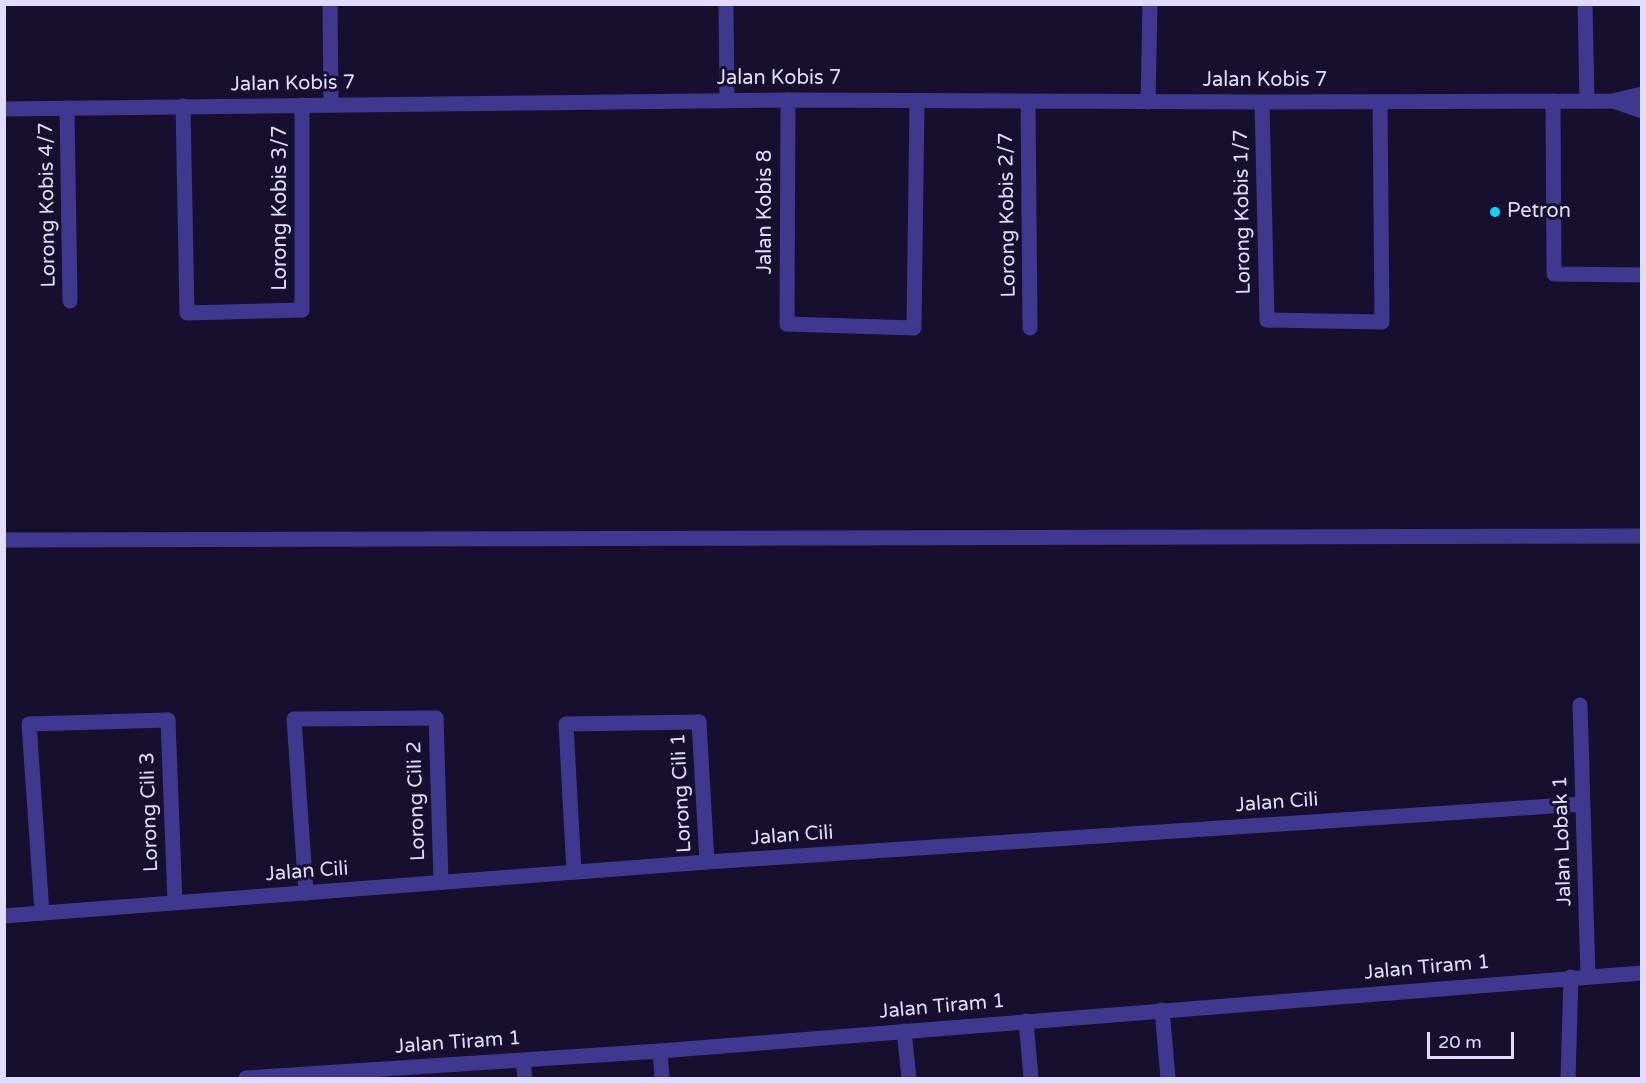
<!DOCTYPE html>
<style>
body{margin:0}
#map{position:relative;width:1646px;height:1083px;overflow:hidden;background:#160f2d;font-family:"Varela Round",sans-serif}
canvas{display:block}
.frame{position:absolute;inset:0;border:6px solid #e1dbff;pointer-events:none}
.scale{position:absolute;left:1427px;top:1032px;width:87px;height:27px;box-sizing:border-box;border:3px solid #e1dbff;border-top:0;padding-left:8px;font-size:18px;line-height:21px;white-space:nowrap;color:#e1dbff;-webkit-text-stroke:4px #160f2d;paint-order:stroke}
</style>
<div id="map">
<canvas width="1646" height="1083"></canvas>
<div class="frame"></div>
<div class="scale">20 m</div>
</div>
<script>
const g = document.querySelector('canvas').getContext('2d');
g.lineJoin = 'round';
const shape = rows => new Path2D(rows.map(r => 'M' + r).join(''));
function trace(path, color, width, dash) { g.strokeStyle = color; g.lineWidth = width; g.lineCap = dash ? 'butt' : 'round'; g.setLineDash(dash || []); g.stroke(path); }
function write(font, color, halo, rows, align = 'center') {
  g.font = font + ' "Varela Round",sans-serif'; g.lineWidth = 6; g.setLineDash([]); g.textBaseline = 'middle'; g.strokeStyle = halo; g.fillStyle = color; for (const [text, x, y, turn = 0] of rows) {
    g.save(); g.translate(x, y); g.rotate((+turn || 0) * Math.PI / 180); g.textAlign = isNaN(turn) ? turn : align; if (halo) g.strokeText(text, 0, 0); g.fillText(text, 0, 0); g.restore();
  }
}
const lane = shape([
 [330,4,331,105],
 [726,4,727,100],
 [1585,4,1587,101],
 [1553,101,1554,274,1642,275],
 [1148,102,1150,4],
 [183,106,187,313,302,310],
 [1267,320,1382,322,1380,102],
 [787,324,914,328,917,101],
 [574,872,566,724,699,722],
 [306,893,294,719,436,718],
 [42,913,29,724,168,720],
 [1162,1010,1168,1078],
 [904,1031,909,1078],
 [660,1051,662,1078]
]);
const street = shape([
 [1028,101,1030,328],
 [1613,101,1642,111],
 [1262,102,1267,320],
 [67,108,70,301],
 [4,109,788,100,1262,102,1612,101,1642,94],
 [302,310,302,105],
 [787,324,788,100],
 [4,540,1642,536],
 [1580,705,1588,976],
 [436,718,441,882],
 [168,720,175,903],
 [699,722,707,862],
 [4,916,707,862,1583,804],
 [1026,1021,1031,1078],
 [523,1060,525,1078],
 [246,1078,660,1051,1642,973],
 [1568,1078,1571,977]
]);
const markers = [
 [1495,212,6,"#07d8ff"]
];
const streetNames = [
 ["Jalan Kobis 7",779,79],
 ["Jalan Kobis 7",1265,81],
 ["Jalan Kobis 7",293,84,-1],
 ["Lorong Kobis 4/7",48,205,-91],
 ["Lorong Kobis 3/7",281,208,-90],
 ["Jalan Kobis 8",766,212,-90],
 ["Lorong Kobis 1/7",1243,212,-91],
 ["Lorong Kobis 2/7",1008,215,-91],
 ["Lorong Cili 1",682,793,-93],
 ["Lorong Cili 2",417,801,-92],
 ["Jalan Cili",1277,803,-4],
 ["Lorong Cili 3",150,812,-92],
 ["Jalan Cili",792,836,-4],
 ["Jalan Lobak 1",1563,841,-92],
 ["Jalan Cili",307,872,-4],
 ["Jalan Tiram 1",1427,968,-5],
 ["Jalan Tiram 1",942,1007,-5],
 ["Jalan Tiram 1",458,1043,-4]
];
const poiNames = [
 ["Petron",1507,212]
];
trace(lane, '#40378f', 15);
trace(street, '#40378f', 15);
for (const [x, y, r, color] of markers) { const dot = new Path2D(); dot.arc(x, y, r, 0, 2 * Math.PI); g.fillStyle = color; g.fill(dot); trace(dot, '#160f2d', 2); }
write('20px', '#e1dbff', '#160f2d', streetNames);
write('20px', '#e1dbff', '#160f2d', poiNames, 'left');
</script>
